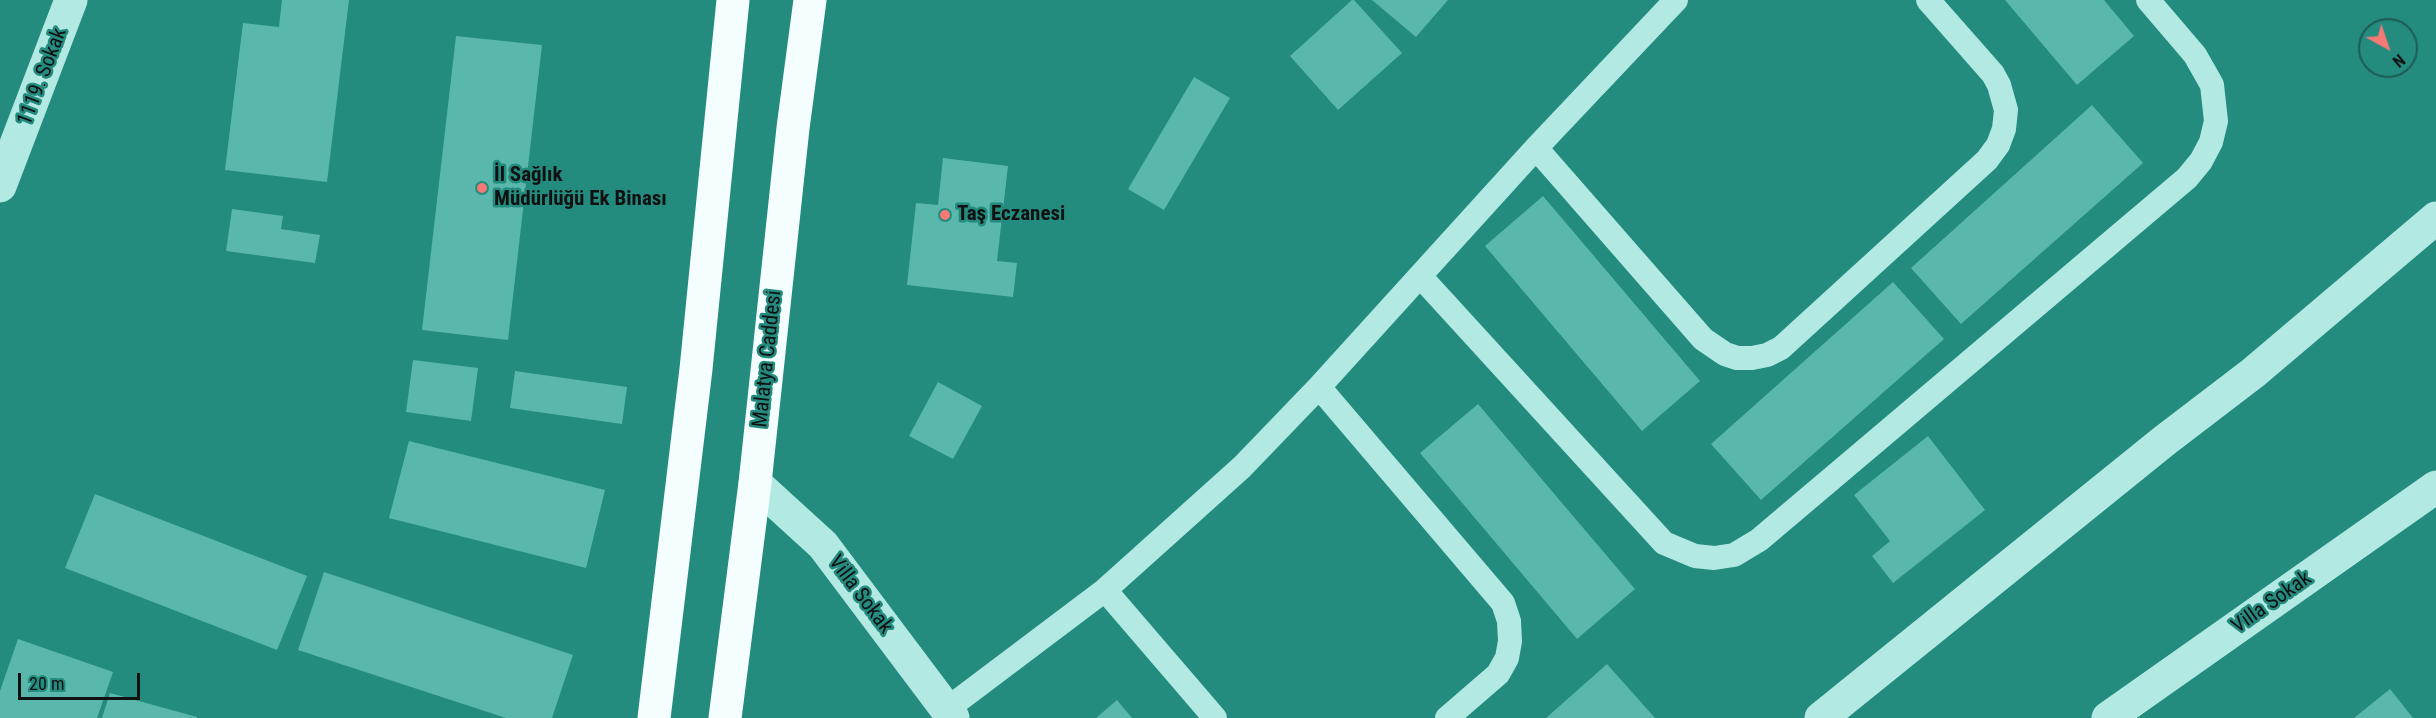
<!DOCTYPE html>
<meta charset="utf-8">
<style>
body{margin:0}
#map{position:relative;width:2436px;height:718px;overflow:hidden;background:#248b7f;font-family:"Roboto Condensed",sans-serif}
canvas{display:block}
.north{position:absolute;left:2358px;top:18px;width:60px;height:60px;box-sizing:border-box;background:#248b7f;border:2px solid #1c5a53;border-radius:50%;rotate:140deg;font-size:16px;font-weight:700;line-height:24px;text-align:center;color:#111}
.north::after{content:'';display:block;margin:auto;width:21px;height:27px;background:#f57975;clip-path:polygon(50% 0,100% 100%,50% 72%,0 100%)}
.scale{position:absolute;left:18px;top:673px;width:122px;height:27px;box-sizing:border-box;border:3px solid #111;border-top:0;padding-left:8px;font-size:18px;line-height:21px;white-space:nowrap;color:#111;-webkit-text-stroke:4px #248b7f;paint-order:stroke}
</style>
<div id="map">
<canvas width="2436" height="718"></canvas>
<div class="north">N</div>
<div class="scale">20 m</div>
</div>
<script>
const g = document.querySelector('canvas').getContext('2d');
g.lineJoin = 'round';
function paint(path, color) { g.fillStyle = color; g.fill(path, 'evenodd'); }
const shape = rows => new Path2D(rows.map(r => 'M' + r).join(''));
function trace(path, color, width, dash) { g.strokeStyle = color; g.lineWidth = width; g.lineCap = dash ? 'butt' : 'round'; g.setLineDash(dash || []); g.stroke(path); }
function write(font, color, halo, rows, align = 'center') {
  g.font = font + ' "Roboto Condensed",sans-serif'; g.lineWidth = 5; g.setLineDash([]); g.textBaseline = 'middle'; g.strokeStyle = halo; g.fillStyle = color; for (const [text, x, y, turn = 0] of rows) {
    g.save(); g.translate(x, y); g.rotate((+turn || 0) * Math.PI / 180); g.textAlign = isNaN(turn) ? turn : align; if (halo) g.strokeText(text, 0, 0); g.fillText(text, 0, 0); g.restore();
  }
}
const building = shape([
 [282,0,349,0,327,182,225,170,243,23,279,27],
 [1352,0,1354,0,1402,53,1338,110,1290,56],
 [1372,0,1448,0,1416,37],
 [2005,0,2104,0,2134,36,2077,85],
 [456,36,542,45,508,340,422,330],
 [1194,77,1230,98,1164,210,1128,189],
 [2092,105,2143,163,1961,324,1911,268],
 [943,158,1008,166,997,261,1017,263,1013,297,907,285,916,203,938,205],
 [1543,196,1700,381,1642,431,1485,246],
 [232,209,283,216,281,229,320,235,315,263,226,251],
 [1893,282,1944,339,1761,500,1711,444],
 [413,360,478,368,471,421,406,412],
 [515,371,627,387,622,424,510,408],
 [938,382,982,406,953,459,909,436],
 [1478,404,1635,589,1577,639,1420,453],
 [1928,436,1985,510,1893,583,1872,556,1890,541,1854,495],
 [409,441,605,490,586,568,389,518],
 [95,494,307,576,277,650,65,568],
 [324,572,573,655,552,718,506,718,298,650],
 [18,639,113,672,97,718,0,718,0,691],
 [1607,664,1655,718,1546,718],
 [2390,689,2413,718,2354,718],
 [110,693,197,717,197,718,102,718],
 [1117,700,1132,718,1096,718]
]);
const service = shape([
 [1536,148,1703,339,1725,354,1737,358,1752,358,1767,355,1781,348,1987,160,1998,145,2004,129,2006,110,1999,85,1993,74,1928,0],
 [1420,276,1664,543,1695,556,1714,558,1734,555,1759,540,2187,178,2201,161,2211,142,2216,121,2212,85,2195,55,2148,0],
 [1319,387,1503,603,1509,621,1510,641,1507,658,1498,674,1447,718],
 [1105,590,1215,718],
 [947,709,1105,590,1242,467,1319,387,1536,148,1676,0]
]);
const minor = shape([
 [0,186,71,0],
 [755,483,823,545,953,718],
 [1821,718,2164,441,2253,373,2436,218],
 [2108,718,2436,487]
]);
const primary = shape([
 [654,718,696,369,733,0],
 [725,718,755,483,793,128,810,0]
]);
const markers = [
 [482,188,6,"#f57975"],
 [945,215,6,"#f57975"]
];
const streetNames = [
 ["1119. Sokak",43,77,-69],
 ["Malatya Caddesi",768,359,-84],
 ["Villa Sokak",860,595,53],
 ["Villa Sokak",2272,603,-35]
];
const poiNames = [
 ["İl Sağlık",494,176],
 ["Müdürlüğü Ek Binası",494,200],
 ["Taş Eczanesi",957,215]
];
paint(building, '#59b7ab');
trace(service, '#b2eae3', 24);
trace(minor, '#b2eae3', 33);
trace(primary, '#f5fefe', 33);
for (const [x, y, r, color] of markers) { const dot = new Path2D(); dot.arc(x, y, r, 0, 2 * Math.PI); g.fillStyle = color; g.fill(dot); trace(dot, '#248b7f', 2); }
write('21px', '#111', '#248b7f', streetNames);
write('bold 21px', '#111', '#248b7f', poiNames, 'left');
</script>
